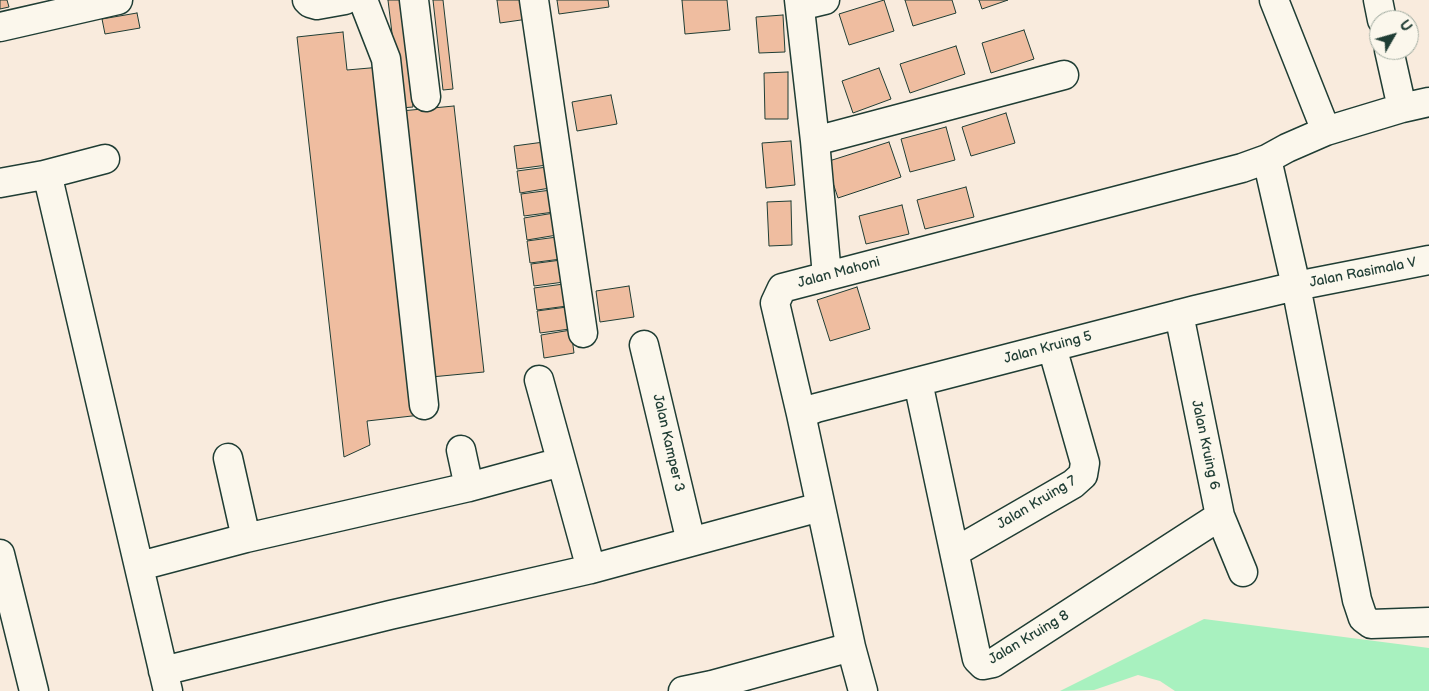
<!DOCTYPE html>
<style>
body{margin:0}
#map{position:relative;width:1429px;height:691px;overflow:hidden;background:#f9ebdd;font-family:"Balsamiq Sans",sans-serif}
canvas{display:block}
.north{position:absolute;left:1369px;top:10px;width:50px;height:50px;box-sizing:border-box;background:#fbf7ec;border:1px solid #a3ada2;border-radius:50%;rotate:52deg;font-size:14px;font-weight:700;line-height:20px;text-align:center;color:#1f3d34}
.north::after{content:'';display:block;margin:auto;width:18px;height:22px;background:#1f3d34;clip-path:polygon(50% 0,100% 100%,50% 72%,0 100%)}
</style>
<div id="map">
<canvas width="1429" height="691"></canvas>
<div class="north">U</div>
</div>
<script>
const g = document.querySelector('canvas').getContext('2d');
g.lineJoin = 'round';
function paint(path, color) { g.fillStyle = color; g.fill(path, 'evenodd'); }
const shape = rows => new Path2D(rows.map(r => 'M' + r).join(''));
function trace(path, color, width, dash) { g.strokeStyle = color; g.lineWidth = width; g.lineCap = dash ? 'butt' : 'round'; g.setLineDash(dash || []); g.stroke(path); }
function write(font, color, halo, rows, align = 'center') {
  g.font = font + ' "Balsamiq Sans",sans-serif'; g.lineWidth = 4; g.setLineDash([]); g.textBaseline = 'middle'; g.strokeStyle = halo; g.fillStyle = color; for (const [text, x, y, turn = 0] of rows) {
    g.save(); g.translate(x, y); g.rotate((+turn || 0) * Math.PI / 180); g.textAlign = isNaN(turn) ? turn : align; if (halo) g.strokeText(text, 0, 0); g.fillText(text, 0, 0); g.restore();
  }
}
const green = shape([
 [1204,619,1429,648,1429,691,1175,691,1160,681,1138,675,1094,690,1060,691]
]);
const building = shape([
 [0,0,7,0,9,7,0,9,0,0],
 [388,0,401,0,413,107,401,108,388,0],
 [433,0,443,0,453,89,443,90,433,0],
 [497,0,526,0,528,19,500,23,497,0],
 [557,0,608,0,609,7,559,14,557,0],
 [682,0,727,0,730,30,685,34,682,0],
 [884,0,894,31,849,45,839,14,884,0],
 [905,0,952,0,956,13,913,26,905,0],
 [979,0,1008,0,982,9,979,0],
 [137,13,140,28,105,34,102,19,137,13],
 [783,15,785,52,759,53,756,17,783,15],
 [1024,30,1034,59,991,73,982,43,1024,30],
 [343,32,347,70,381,67,421,415,367,421,370,445,344,457,297,37,343,32],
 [956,46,965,74,910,93,900,64,956,46],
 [879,68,891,99,853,113,842,81,879,68],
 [788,72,788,119,765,119,764,73,788,72],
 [611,95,617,124,577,131,572,102,611,95],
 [454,106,484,372,431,377,401,111,454,106],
 [1006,113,1015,143,971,156,962,127,1006,113],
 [946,127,955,160,910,172,901,139,946,127],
 [791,141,795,185,766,188,762,143,791,141],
 [544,142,547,165,517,169,514,146,544,142],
 [889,142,901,177,838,198,826,162,889,142],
 [547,167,550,188,520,193,517,171,547,167],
 [966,187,974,217,925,229,917,200,966,187],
 [551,190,554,212,524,216,521,194,551,190],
 [791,201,792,245,769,246,767,202,791,201],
 [902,205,909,234,866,244,859,216,902,205],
 [554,213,557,235,527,240,524,218,554,213],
 [557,237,561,259,530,263,527,241,557,237],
 [561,260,564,282,534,286,531,264,561,260],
 [564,284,567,306,537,310,534,288,564,284],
 [629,286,634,317,600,322,596,291,629,286],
 [857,287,870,329,830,341,817,300,857,287],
 [567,307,570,329,540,333,537,311,567,307],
 [571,330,574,353,544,358,541,335,571,330]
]);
const minor = shape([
 [307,0,310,3,317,5,345,0],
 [363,0,386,59,424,405],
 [414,0,426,97],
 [534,0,583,333],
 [799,0,815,141,827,276],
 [1274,0,1326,131],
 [1378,0,1382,20],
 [800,6,825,0],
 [0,27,118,0],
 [1389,50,1402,108],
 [1429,102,1402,108,1326,131,1287,148,1267,159,1296,286,1357,600,1363,618,1371,624,1429,622],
 [815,141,1064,75],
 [44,175,50,186,168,691],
 [0,183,44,175,105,159],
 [1179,314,1220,516,1243,572],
 [644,345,691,542],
 [539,380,591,569],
 [918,382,977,659,983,665,993,663,1220,516],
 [801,414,816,408,1195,310,1296,286,1429,260],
 [461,450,469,487],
 [228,458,246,538],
 [955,552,1073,484,1083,475,1085,463,1052,347],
 [0,554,34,691],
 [140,566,246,538,469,487,561,462],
 [163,671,390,615,591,569,820,507],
 [683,691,712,685,851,647],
 [863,691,851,647,801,414,775,303,782,288,1242,168,1267,159]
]);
const streetNames = [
 ["Jalan Mahoni",839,273,-15],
 ["Jalan Rasimala V",1363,273,-11],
 ["Jalan Kruing 5",1048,348,-15],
 ["Jalan Kamper 3",668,443,77],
 ["Jalan Kruing 6",1205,445,78],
 ["Jalan Kruing 7",1037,503,-31],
 ["Jalan Kruing 8",1029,638,-31]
];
paint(green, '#a8f1bf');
paint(building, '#efbda0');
trace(building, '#1f3d34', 1);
trace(minor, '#1f3d34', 31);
trace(minor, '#fbf7ec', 28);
write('14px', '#1f3d34', '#fbf7ec', streetNames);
</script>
